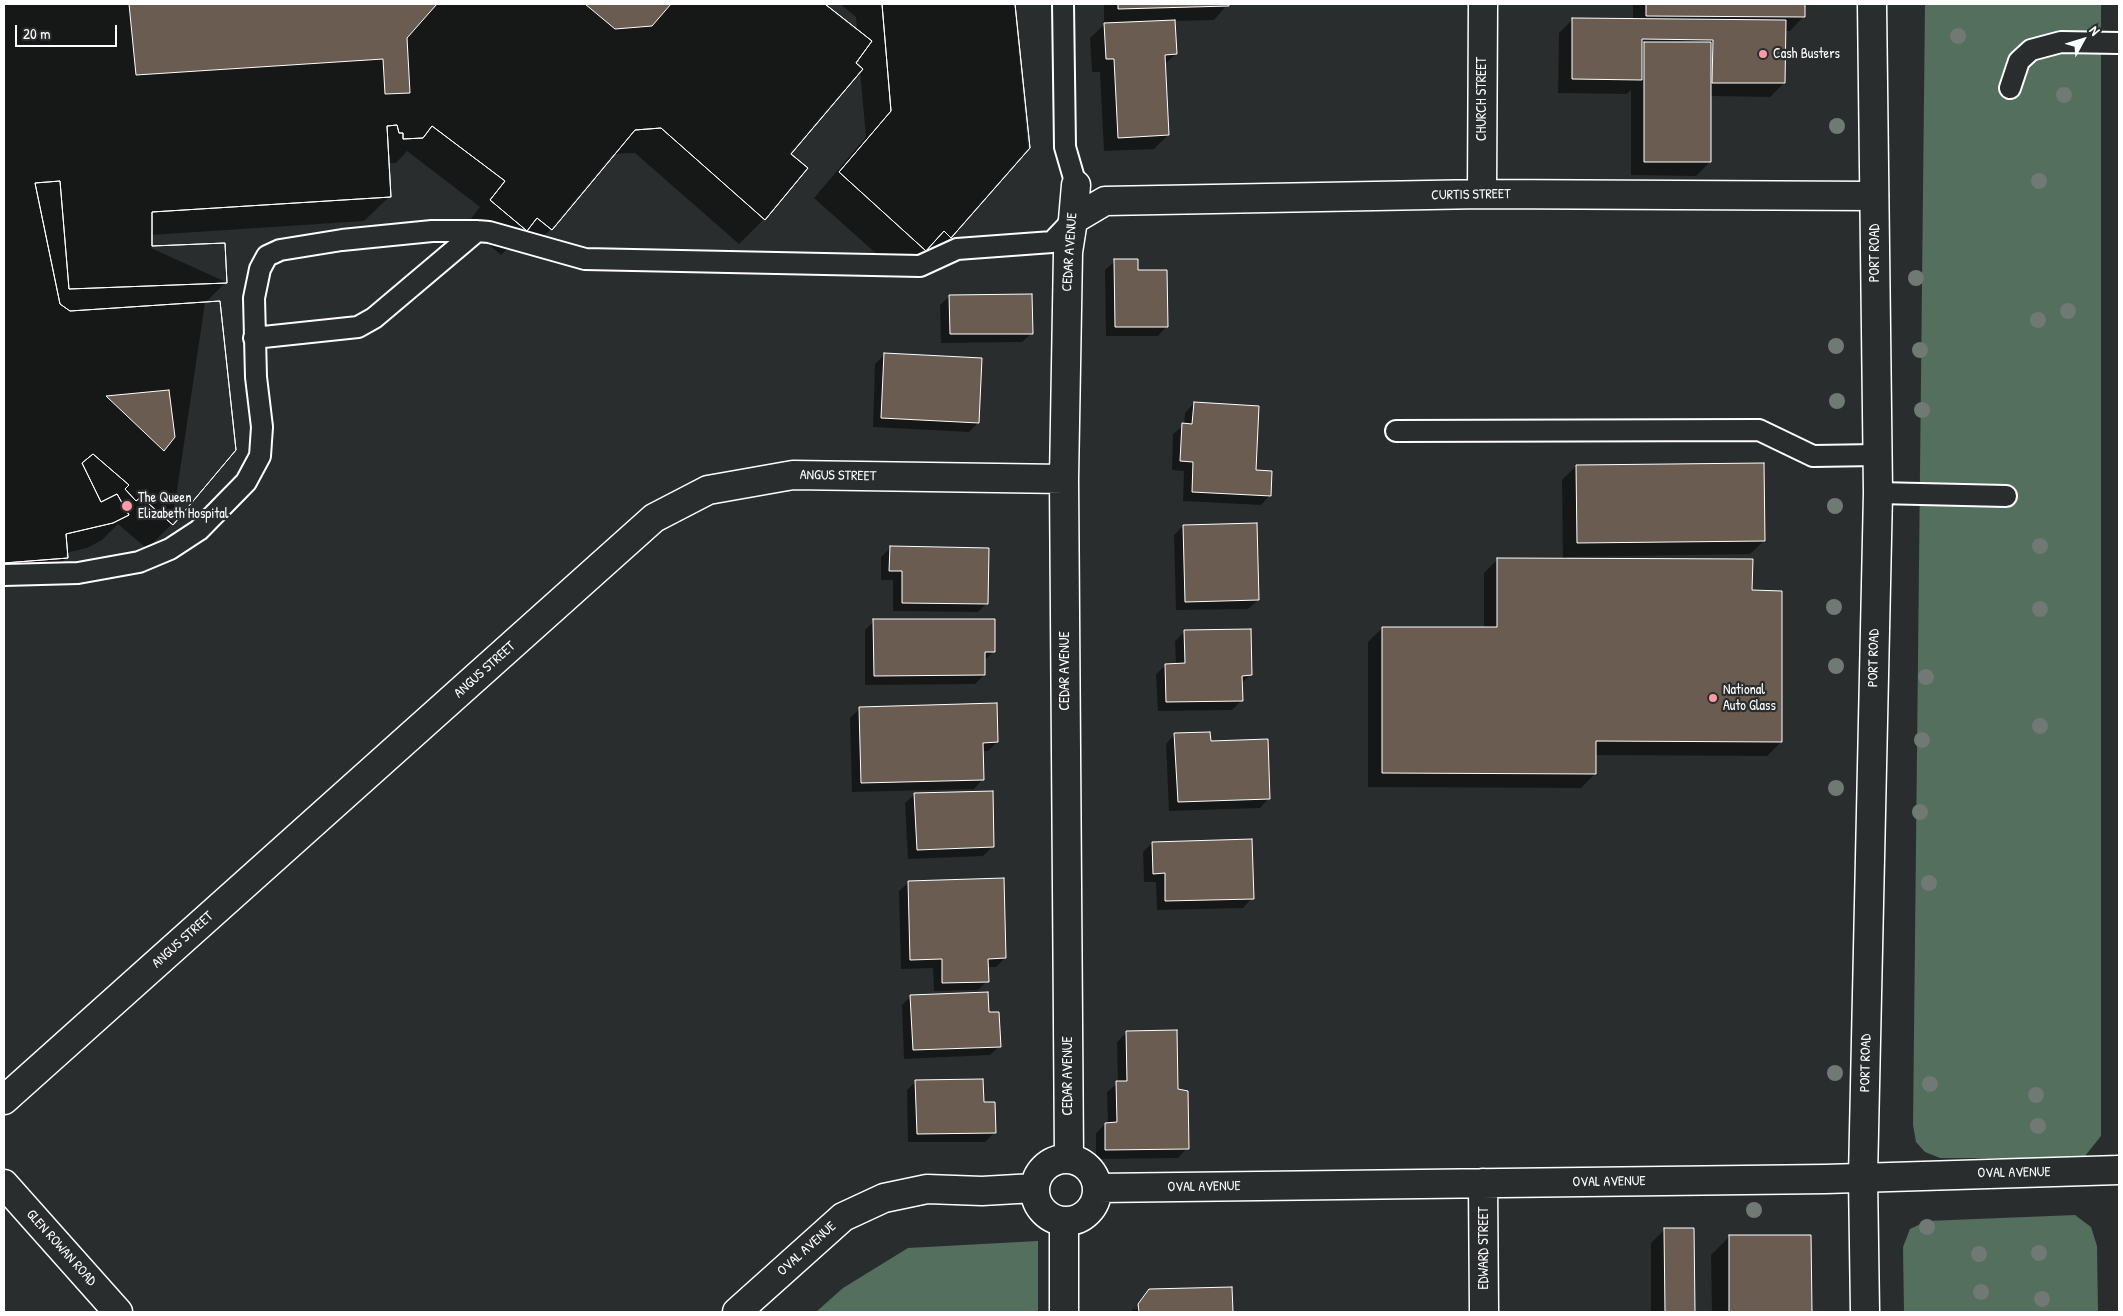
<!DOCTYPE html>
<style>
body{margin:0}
#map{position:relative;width:2123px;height:1316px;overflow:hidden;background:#2a2d2e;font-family:"Patrick Hand",sans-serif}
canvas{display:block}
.frame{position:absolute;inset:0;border:5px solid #fff;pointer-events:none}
.north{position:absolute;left:2058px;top:15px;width:50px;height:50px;-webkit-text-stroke:4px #2a2d2e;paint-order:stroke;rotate:51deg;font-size:14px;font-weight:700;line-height:20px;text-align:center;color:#fff}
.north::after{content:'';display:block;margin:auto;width:18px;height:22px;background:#fff;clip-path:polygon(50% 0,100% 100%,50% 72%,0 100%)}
.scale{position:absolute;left:15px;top:25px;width:102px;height:22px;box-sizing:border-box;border:2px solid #fff;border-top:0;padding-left:6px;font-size:15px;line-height:18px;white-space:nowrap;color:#fff;-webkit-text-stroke:4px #2a2d2e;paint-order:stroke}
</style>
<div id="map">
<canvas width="2123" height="1316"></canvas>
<div class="frame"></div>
<div class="north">N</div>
<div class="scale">20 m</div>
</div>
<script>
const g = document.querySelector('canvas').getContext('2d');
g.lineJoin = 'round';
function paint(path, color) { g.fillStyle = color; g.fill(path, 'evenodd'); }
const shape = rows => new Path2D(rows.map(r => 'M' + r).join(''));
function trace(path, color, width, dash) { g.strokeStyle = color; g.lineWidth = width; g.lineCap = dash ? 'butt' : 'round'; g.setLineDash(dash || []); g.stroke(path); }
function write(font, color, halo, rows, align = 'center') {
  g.font = font + ' "Patrick Hand",sans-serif'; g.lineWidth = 4.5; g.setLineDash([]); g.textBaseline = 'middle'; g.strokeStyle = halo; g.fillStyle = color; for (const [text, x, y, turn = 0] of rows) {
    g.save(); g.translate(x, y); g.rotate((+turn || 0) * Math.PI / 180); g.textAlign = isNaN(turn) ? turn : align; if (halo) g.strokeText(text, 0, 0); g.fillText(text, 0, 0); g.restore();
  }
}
const green = shape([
 [1925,4,2101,4,2101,1136,2085,1156,2072,1158,1940,1158,1925,1152,1916,1142,1913,1125],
 [2075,1215,2091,1227,2097,1246,2098,1312,1904,1312,1903,1247,1910,1229,1927,1221],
 [1038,1241,1038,1312,816,1312,843,1288,908,1248]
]);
const shadow = shape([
 [4,4,823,4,857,31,856,17,840,4,1014,4,1028,148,950,238,925,263,900,275,814,198,866,137,860,71,789,154,807,168,764,219,739,244,635,153,613,154,551,229,526,254,513,243,501,255,466,225,480,207,407,151,396,163,388,163,390,196,364,221,151,235,151,248,226,282,205,303,172,524,147,549,118,524,102,540,87,548,66,553,66,558,41,583,4,586],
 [859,57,860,68,855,63],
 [1104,4,1228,4,1214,20,1174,21,1176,54,1164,65,1168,135,1154,149,1104,151,1100,72,1092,72,1090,38,1107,22,1104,22],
 [1633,4,1803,4,1803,17,1790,31,1785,31,1784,83,1770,97,1710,96,1710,162,1696,176,1631,175,1631,90,1627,94,1558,93,1559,33,1573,19,1633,20],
 [1115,261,1136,271,1167,326,1158,336,1106,336,1105,270],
 [950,296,1032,333,1022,342,941,343,940,305],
 [884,355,978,423,969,432,873,427,875,364],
 [1194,403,1255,471,1270,495,1261,505,1183,501,1184,471,1172,470,1173,434,1184,425,1185,413],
 [1576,466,1764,541,1750,554,1567,557,1567,559,1751,591,1781,742,1767,756,1595,755,1595,774,1581,788,1368,787,1368,642,1382,628,1484,628,1484,573,1498,559,1563,559,1562,480],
 [1183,526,1258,600,1248,609,1176,610,1174,535],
 [890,548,987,603,978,612,893,611,893,580,881,580,881,557],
 [874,621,994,651,985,660,984,675,975,684,865,685,865,630],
 [1184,632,1250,675,1241,684,1242,700,1232,710,1158,711,1156,674,1166,665,1176,665,1175,641],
 [859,709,997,742,988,751,982,751,983,779,974,789,852,792,850,718],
 [1175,734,1269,798,1260,808,1169,811,1166,744],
 [915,794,993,846,983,856,908,859,905,803],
 [1152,843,1252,898,1243,908,1157,910,1156,882,1144,882,1143,852],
 [909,882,1005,958,996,967,987,967,987,981,978,990,934,991,933,968,901,969,899,891],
 [911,996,987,1014,1000,1046,990,1055,904,1059,902,1005],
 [1127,1032,1177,1090,1187,1148,1178,1158,1096,1159,1096,1133,1105,1124,1108,1124,1107,1092,1118,1083,1117,1042],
 [916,1081,995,1132,985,1142,908,1142,907,1090],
 [1665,1229,1693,1229,1693,1312,1651,1312,1651,1243],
 [1810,1236,1811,1312,1712,1312,1711,1255,1729,1237],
 [1231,1288,1231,1312,1131,1312,1141,1298,1134,1309,1136,1310,1144,1298,1142,1298,1149,1290]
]);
const building = shape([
 [4,4,129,4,136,75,383,59,385,94,410,93,407,38,437,4,585,4,615,29,652,26,671,4,825,4,872,41,856,63,863,69,791,154,808,168,765,220,661,128,635,130,552,230,537,218,527,231,490,200,505,181,432,126,423,138,403,139,403,133,399,133,397,125,387,126,391,197,152,212,152,246,225,243,227,283,69,289,60,181,35,183,60,304,70,311,220,301,236,450,173,525,141,497,136,501,125,489,129,485,93,454,82,463,101,502,117,494,129,515,113,523,66,534,68,558,4,563,4,4],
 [169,390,175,437,164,451,106,396,169,390],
 [4,4,825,4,872,41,856,63,863,69,791,154,808,168,765,220,661,128,635,130,552,230,537,218,527,231,490,200,505,181,432,126,423,138,403,139,403,133,399,133,397,125,387,126,391,197,152,212,152,246,225,243,227,283,69,289,60,181,35,183,60,304,70,311,220,301,236,450,173,525,141,497,136,501,125,489,129,485,93,454,82,463,101,502,117,494,129,515,113,523,66,534,68,558,4,563,4,4],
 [882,4,1015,4,1030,148,951,238,944,231,926,251,839,172,891,111,882,4],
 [882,4,1015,4,1030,148,951,238,944,231,926,251,839,172,891,111,882,4],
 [1118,4,1229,4,1229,6,1118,9,1118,4],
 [1646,4,1805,4,1805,17,1646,16,1646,4],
 [1572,18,1786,20,1785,83,1712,83,1713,40,1642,39,1642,80,1572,79,1572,18],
 [1175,20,1177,54,1165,55,1169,135,1118,138,1114,59,1106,59,1104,23,1175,20],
 [1644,42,1711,42,1711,162,1644,162,1644,42],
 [1114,259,1138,259,1138,270,1167,270,1168,327,1115,327,1114,259],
 [1032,294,1033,334,950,334,949,295,1032,294],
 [884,353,982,358,979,423,881,418,884,353],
 [1194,402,1259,406,1256,470,1272,471,1271,496,1192,492,1193,462,1180,461,1182,423,1192,424,1194,402],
 [1764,463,1765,541,1577,543,1576,465,1764,463],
 [1257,523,1259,600,1185,602,1183,525,1257,523],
 [890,546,989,548,988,604,902,603,902,571,889,571,890,546],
 [1497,558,1753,559,1752,590,1782,591,1782,742,1596,741,1596,774,1382,773,1382,627,1497,627,1497,558],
 [873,619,995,619,995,652,985,652,985,675,874,676,873,619],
 [1251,629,1252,675,1242,676,1243,701,1166,702,1165,664,1185,663,1184,630,1251,629],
 [997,703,998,742,983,743,984,780,861,783,859,707,997,703],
 [1210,732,1211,741,1268,739,1270,799,1178,802,1174,733,1210,732],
 [993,791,994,847,917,850,914,793,993,791],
 [1252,839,1254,899,1165,901,1165,873,1153,874,1152,842,1252,839],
 [1004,878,1006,958,988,959,989,982,942,983,942,959,910,960,908,881,1004,878],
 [988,992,989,1012,999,1012,1001,1047,913,1050,910,995,988,992],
 [1177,1030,1178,1089,1188,1091,1189,1149,1105,1150,1105,1123,1117,1122,1116,1081,1127,1081,1126,1031,1177,1030],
 [983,1079,984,1102,995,1102,996,1133,917,1134,915,1080,983,1079],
 [1664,1228,1694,1228,1695,1312,1665,1312,1664,1228],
 [1729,1235,1811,1235,1812,1312,1729,1312,1729,1235],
 [1232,1287,1233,1312,1139,1312,1138,1304,1149,1289,1232,1287]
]);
const service = shape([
 [1063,4,1065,147,1076,185],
 [2010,88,2019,61,2031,50,2061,42,2119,43],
 [254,338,358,327,374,318,477,231],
 [1396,431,1759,430,1813,456,1876,455],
 [1878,493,2006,496],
 [4,575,78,573,139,562,170,549,199,530,246,482,260,456,262,427,256,377,254,298,260,269,267,256,280,250,342,240,432,231,477,231,489,232,585,259,920,266,957,249,1052,242,1073,220]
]);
const minor = shape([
 [1482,194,1483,4],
 [1073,220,1105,201,1482,194,1874,196],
 [4,1100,654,518,708,490,793,475,1064,479],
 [1069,1158,1064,479,1068,252,1073,220,1076,185],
 '1035 1190a31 31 0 1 1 62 0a31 31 0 1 1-62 0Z',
 [1483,1183,1484,1312],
 [4,1184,118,1312],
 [1098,1188,1825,1179,2119,1170],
 [1064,1221,1064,1312],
 [737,1312,843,1217,884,1198,927,1189,982,1191,1034,1188]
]);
const trunk = shape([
 [1865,1312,1863,1177,1878,493,1872,4]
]);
const trees = [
 [1958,36],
 [2064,95],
 [1837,126],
 [2039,181],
 [1916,278],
 [2068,311],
 [2038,320],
 [1836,346],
 [1920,350],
 [1837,401],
 [1922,410],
 [1835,506],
 [2040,546],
 [1834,607],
 [2040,609],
 [1836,666],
 [1926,677],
 [2040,726],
 [1922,740],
 [1836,788],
 [1920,812],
 [1929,883],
 [1835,1073],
 [1930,1084],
 [2036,1095],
 [2038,1126],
 [1754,1210],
 [1927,1227],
 [2039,1253],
 [1979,1254],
 [1981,1292],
 [2042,1299]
];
const markers = [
 [1763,54,5,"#ff9aa2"],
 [127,506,6,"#ff9aa2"],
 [1713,698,5,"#ff9aa2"]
];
const poiNames = [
 ["Cash Busters",1773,54],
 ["The Queen",138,498],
 ["Elizabeth Hospital",138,514],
 ["National",1723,690],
 ["Auto Glass",1723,706]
];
const streetNames = [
 ["CHURCH STREET",1482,99,-90],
 ["CURTIS STREET",1471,195,-1],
 ["CEDAR AVENUE",1070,252,-86],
 ["PORT ROAD",1875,253,-90],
 ["ANGUS STREET",838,476,1],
 ["PORT ROAD",1874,658,-89],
 ["ANGUS STREET",485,670,-42],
 ["CEDAR AVENUE",1065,671,-90],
 ["ANGUS STREET",183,940,-42],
 ["PORT ROAD",1866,1063,-89],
 ["CEDAR AVENUE",1068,1076,-90],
 ["OVAL AVENUE",2014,1173,-1],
 ["OVAL AVENUE",1609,1182,-1],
 ["OVAL AVENUE",1204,1187,-1],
 ["GLEN ROWAN ROAD",61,1248,48],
 ["EDWARD STREET",1484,1248,-90],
 ["OVAL AVENUE",807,1249,-42]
];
paint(green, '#546f5e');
paint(shadow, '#0007');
paint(building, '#6a5c50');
trace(building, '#fff', 1);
trace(service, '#fff', 24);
trace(minor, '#fff', 31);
trace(trunk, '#fff', 31);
trace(service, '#2a2d2e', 20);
trace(minor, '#2a2d2e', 28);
trace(trunk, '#2a2d2e', 28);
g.fillStyle = '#707974';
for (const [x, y] of trees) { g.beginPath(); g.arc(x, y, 8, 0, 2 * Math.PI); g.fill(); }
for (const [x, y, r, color] of markers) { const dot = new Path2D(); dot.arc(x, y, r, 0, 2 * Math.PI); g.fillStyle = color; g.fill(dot); trace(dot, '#2a2d2e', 2); }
write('14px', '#fff', '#2a2d2e', poiNames, 'left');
write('14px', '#fff', '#2a2d2e', streetNames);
</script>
